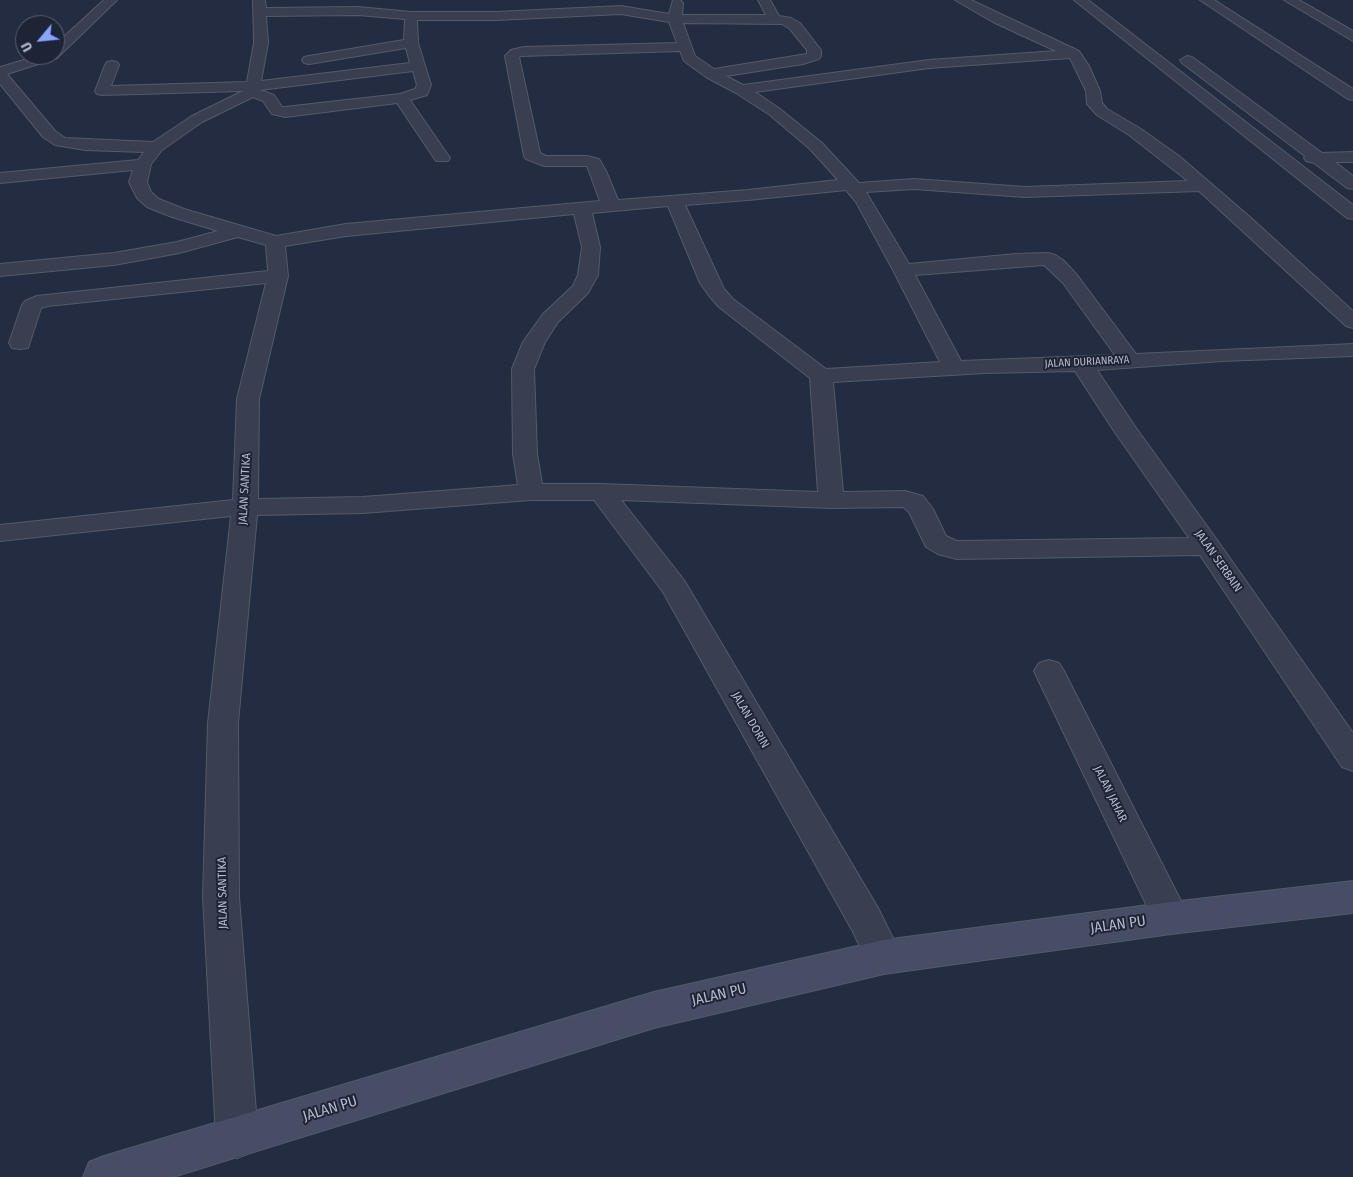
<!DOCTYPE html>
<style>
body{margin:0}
#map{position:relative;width:1353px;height:1177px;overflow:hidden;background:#242c41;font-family:"Fira Sans Condensed",sans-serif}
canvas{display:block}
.north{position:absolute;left:15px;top:15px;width:50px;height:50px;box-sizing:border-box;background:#1d2436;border:1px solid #5a6072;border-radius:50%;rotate:242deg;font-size:14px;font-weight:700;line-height:20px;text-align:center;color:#b5bacb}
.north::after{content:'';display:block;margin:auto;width:18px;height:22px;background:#89a4fd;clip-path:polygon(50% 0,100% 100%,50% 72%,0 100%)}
</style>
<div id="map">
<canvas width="1353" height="1177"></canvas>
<div class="north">U</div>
</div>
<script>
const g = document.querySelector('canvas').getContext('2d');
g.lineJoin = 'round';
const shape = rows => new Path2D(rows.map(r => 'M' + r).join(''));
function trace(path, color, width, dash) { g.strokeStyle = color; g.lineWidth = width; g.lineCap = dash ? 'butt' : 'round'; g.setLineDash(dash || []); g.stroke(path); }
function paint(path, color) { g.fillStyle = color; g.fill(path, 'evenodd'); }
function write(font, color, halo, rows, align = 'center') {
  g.font = font + ' "Fira Sans Condensed",sans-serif'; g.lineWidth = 4; g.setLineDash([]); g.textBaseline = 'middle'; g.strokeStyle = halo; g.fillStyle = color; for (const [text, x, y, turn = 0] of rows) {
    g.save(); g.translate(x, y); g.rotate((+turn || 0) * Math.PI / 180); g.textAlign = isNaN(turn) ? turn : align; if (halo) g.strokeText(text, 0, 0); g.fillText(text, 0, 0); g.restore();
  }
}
const street = shape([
 [104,0,117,0,57,58,7,74,55,131,65,138,153,142,192,116,243,91,102,95,97,94,95,91,105,65,107,62,112,61,117,62,119,65,111,86,247,82,254,43,253,0,265,0,266,8,358,7,411,12,496,12,621,6,669,14,673,0,680,0,683,3,682,15,766,15,758,0,770,0,779,16,791,18,800,23,821,50,821,56,819,59,803,64,726,76,743,85,929,60,1056,51,993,22,955,0,971,0,1079,51,1089,66,1100,91,1102,103,1107,109,1141,129,1179,156,1251,218,1353,311,1353,328,1346,326,1199,191,1025,197,914,189,866,192,909,264,1016,254,1048,253,1055,255,1063,260,1077,275,1136,354,1353,344,1353,356,1222,361,1097,370,1136,428,1217,540,1353,733,1353,771,1342,767,1200,555,957,559,938,554,926,547,909,512,903,507,831,508,621,500,684,580,878,908,902,957,897,969,884,974,871,969,852,930,663,592,594,500,531,500,363,513,257,515,238,723,239,897,258,1137,252,1152,237,1158,222,1152,216,1137,203,897,208,723,231,516,0,541,0,525,233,500,237,399,266,283,48,306,41,308,28,348,20,349,12,348,9,343,22,305,25,301,37,296,268,271,266,245,238,237,179,253,114,265,0,276,0,264,114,253,177,242,218,231,172,217,147,207,137,198,129,182,133,170,0,183,0,173,138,160,144,152,85,150,55,145,43,137,0,84,0,67,41,55,55,55,55,45,104,0],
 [621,14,669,22,677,43,524,47,511,50,505,56,524,156,526,159,544,166,587,166,600,201,346,224,276,236,184,209,159,199,151,192,147,182,151,164,162,150,202,122,253,97,263,101,272,114,285,117,397,103,436,161,448,161,450,158,410,100,427,95,431,85,418,43,417,20,496,20,621,14],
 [358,15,405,19,404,40,309,56,304,57,302,60,304,63,309,64,406,48,410,63,261,81,268,43,266,16,358,15],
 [683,23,782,24,790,29,807,50,807,54,714,69,695,56,683,23],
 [680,51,684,61,706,77,736,93,770,115,810,149,838,180,748,190,618,200,606,171,599,159,587,156,546,156,540,153,519,57,521,56,680,51],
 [1070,58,1086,91,1087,104,1097,115,1129,135,1188,181,1025,187,914,179,859,183,822,143,780,109,755,92,929,68,1070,58],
 [413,71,417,85,415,89,400,94,285,107,282,107,274,95,260,90,413,71],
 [846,190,856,202,893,270,940,362,826,369,733,299,724,289,685,205,748,200,846,190],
 [668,206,700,283,710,297,719,307,810,378,818,492,601,484,542,484,537,454,534,369,545,342,558,322,588,293,598,275,600,247,592,213,668,206],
 [574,214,582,247,578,275,573,286,543,314,523,342,512,369,513,454,518,485,363,497,258,499,259,399,288,276,285,246,346,236,574,214],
 [1044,265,1063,283,1115,355,961,361,915,275,1044,265],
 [1075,371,1114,431,1189,538,957,541,946,536,933,509,923,496,905,491,843,492,833,382,985,373,1075,371],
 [1074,0,1088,0,1353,205,1353,219,1347,218,1074,0],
 [1200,0,1214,0,1353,89,1353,100,1348,99,1200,0],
 [1284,0,1299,0,1353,31,1353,41,1284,0],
 [1187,56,1192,57,1322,153,1353,152,1353,162,1335,162,1353,176,1353,189,1347,188,1314,163,1306,161,1304,158,1305,156,1182,63,1180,60,1187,56],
 [1049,660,1059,663,1064,671,1184,907,1189,918,1184,929,1171,934,1158,929,1034,671,1039,663,1049,660]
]);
const secondary = shape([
 [1353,881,1353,913,1171,934,884,974,654,1028,173,1177,83,1177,89,1162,104,1156,654,992,884,940,1171,902,1353,881]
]);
const farStreetnames = [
 ["JALAN DURIANRAYA",1087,362,-3]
];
const streetNames = [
 ["JALAN SANTIKA",245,489,-87],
 ["JALAN SERBAIN",1218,561,55],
 ["JALAN DORIN",750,720,60],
 ["JALAN JAHAR",1110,794,64],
 ["JALAN SANTIKA",223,893,-91]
];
const nearStreetnames = [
 ["JALAN PU",1118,925,-8],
 ["JALAN PU",719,995,-13],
 ["JALAN PU",330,1109,-17]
];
trace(street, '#535a6b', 2);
trace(secondary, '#535a6b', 2);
paint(street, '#393f51');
paint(secondary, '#464d64');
write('11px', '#b5bacb', '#1d2436', farStreetnames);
write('12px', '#b5bacb', '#1d2436', streetNames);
write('15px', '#b5bacb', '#1d2436', nearStreetnames);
</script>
